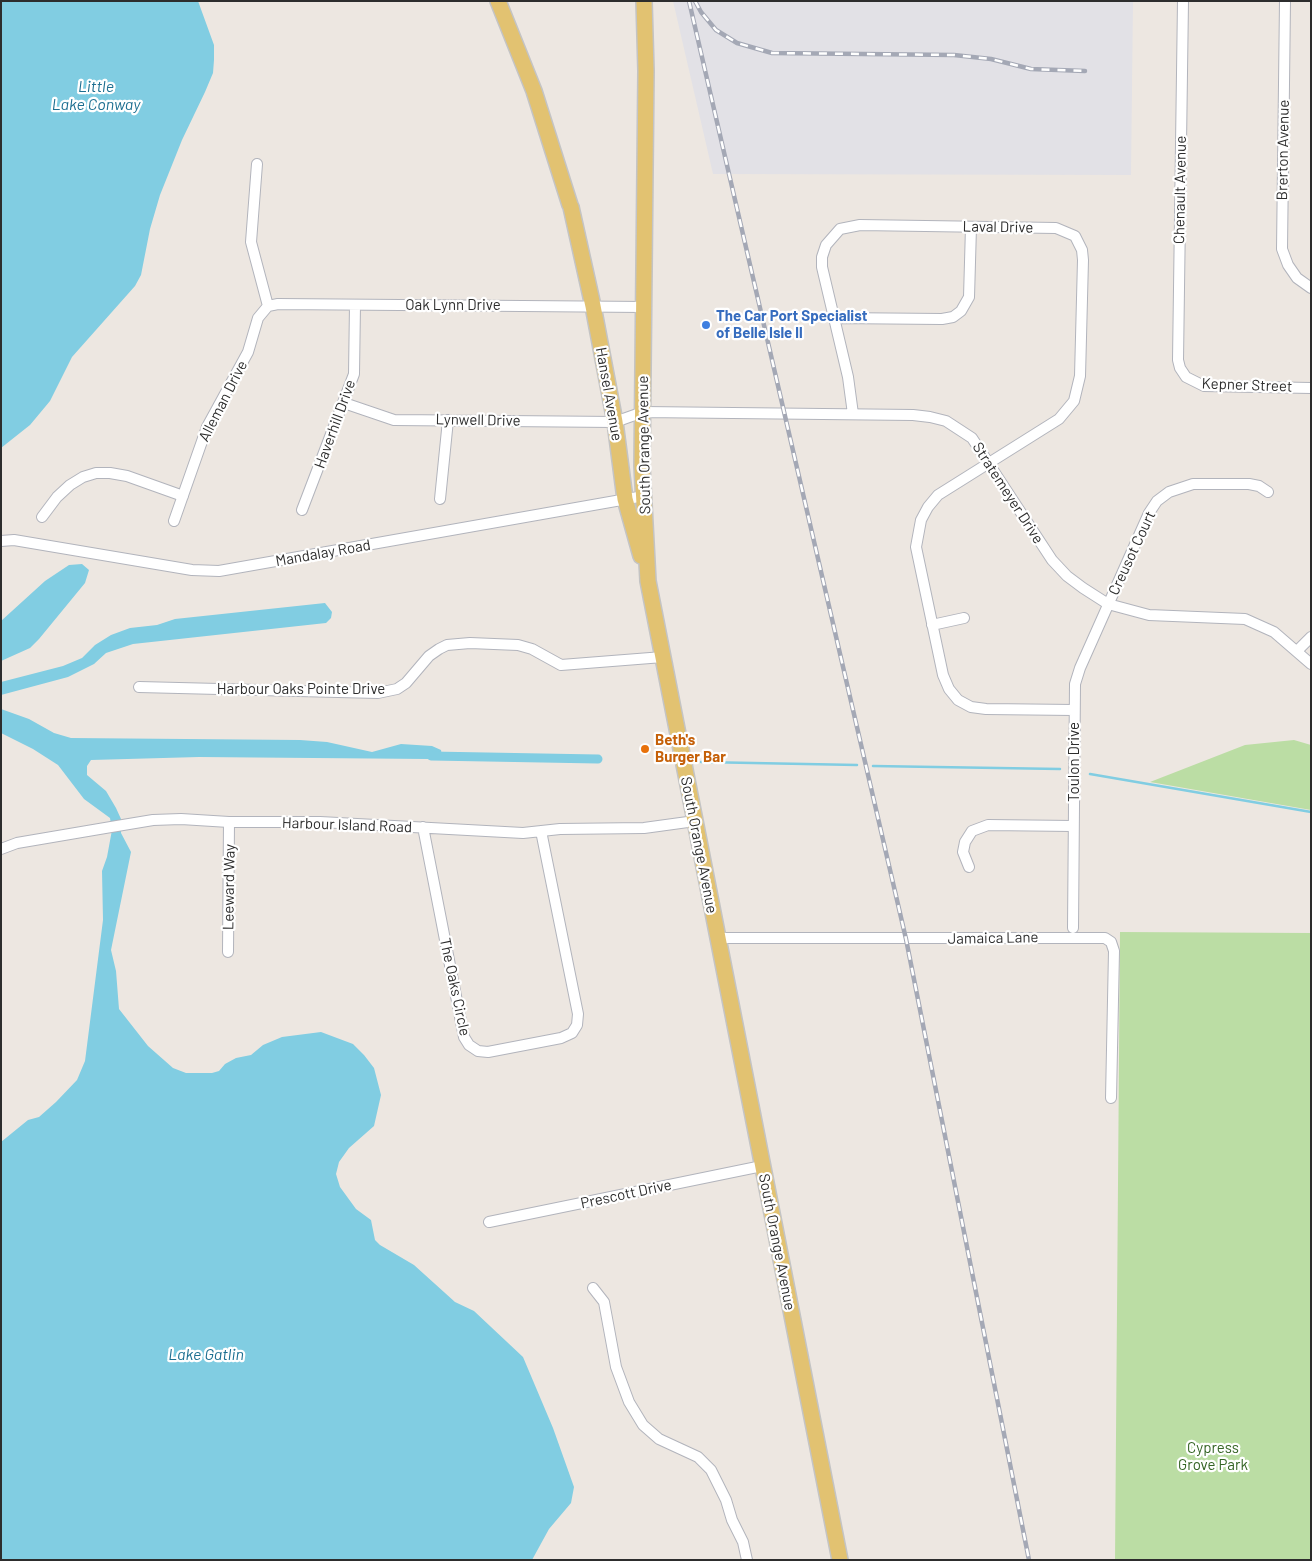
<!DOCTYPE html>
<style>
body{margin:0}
#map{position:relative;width:1312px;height:1561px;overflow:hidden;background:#ede7e1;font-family:Barlow,sans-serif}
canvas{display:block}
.frame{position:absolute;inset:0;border:2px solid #2d2d2d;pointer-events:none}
</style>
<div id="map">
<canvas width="1312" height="1561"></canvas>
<div class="frame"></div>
</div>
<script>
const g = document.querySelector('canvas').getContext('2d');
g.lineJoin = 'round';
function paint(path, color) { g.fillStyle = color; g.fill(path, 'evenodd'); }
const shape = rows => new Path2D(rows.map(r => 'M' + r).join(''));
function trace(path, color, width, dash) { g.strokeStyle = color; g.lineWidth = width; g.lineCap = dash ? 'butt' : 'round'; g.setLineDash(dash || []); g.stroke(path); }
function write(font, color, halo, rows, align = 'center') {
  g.font = font + ' Barlow,sans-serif'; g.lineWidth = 4.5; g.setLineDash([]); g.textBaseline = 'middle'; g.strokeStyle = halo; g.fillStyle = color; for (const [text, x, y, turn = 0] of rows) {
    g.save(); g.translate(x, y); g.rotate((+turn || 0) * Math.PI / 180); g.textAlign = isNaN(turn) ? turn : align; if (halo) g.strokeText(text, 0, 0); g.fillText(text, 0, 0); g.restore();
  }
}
const industrial = shape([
 [673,1,1133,1,1131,175,713,174]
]);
const green = shape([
 [1294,740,1311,745,1311,810,1150,782,1245,745],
 [1120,932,1311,933,1311,1560,1115,1560]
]);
const water = shape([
 [1,1,198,1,214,45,214,60,213,73,205,92,182,140,160,195,150,229,141,275,135,286,72,357,50,401,30,425,1,448],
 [82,564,89,570,85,583,39,639,30,648,1,661,1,621,45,581,69,565],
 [325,603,332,612,331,618,326,623,133,644,106,653,94,664,68,677,1,695,1,682,63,666,82,658,95,645,111,635,130,628,157,625,175,619],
 [1,709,29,719,54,733,71,738,300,740,327,742,372,752,401,744,432,746,441,750,442,756,428,759,199,757,91,760,87,766,87,775,106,791,116,808,121,819,121,833,131,852,111,950,116,971,119,1009,148,1046,173,1068,186,1073,212,1073,219,1071,225,1064,236,1058,251,1055,263,1045,282,1037,321,1032,353,1044,364,1055,374,1068,381,1095,374,1126,349,1148,339,1162,336,1174,340,1187,356,1209,371,1220,375,1240,380,1245,414,1265,455,1302,474,1311,523,1357,553,1428,574,1487,571,1503,549,1529,532,1560,1,1560,1,1142,28,1120,39,1117,56,1102,77,1080,85,1061,103,920,102,871,107,857,112,830,110,818,84,799,58,765,33,749,1,733]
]);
const stream = shape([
 [701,762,857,765],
 [873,766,1060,769],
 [1090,774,1311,812]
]);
const canal = shape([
 [431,756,598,759]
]);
const minor = shape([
 [1183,1,1178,360,1180,368,1186,377,1204,386,1311,388],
 [1285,1,1282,249,1288,265,1297,278,1311,288],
 [257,164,251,242,268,306],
 [834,318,942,319,953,317,961,311,969,297,971,227],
 [344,403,394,420,615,422,643,412,913,415,930,417,946,421,972,438,1052,560,1067,576,1083,588,1108,604,1149,615,1245,619,1274,632,1311,664],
 [853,414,848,377,822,267,822,257,826,245,840,229,860,225,1056,228,1075,236,1082,250,1083,260,1080,376,1074,401,1059,419,938,495,928,507,921,520,916,547,943,675,949,689,958,700,971,707,986,709,1074,710],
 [440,499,448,420],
 [302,510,354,374,355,305],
 [42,517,57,497,70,485,83,477,96,473,110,473,127,476,183,496],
 [174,521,207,427,248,352,258,318,268,306,278,304,644,307],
 [1,541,14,540,192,570,219,571,644,496],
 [932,625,964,618],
 [1297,651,1311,637],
 [139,687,378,693,397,689,406,683,429,656,439,649,447,645,470,643,518,645,532,649,561,665,663,657],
 [423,827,464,1037,469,1045,478,1051,488,1052,561,1038,572,1033,577,1025,578,1014,541,831],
 [1,849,17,843,111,827,153,820,181,819,229,822,320,822,523,833,560,829,644,828,695,821],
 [969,867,963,852,965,842,972,831,988,825,1073,826],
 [1073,928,1075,684,1080,668,1149,513,1157,501,1169,492,1193,484,1249,484,1259,486,1268,492],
 [717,938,1105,938,1111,942,1114,951,1111,1098],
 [228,952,229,822],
 [489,1222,762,1166],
 [593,1288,604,1302,616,1367,629,1402,643,1425,659,1439,698,1457,711,1470,726,1500,732,1520,743,1542,747,1560]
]);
const primary = shape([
 [498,1,534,91,570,205],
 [644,1,646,71,642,466,648,581,840,1560],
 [571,207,593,306,615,422,625,499,641,556]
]);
const rail = shape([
 [689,1,906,939,1029,1560],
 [695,1,701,12,716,30,737,43,772,53,954,55,991,59,1031,69,1085,71]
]);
const markers = [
 [706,325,5,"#3f7fe0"],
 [645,749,5,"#e8710a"]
];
const streetNames = [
 ["Brerton Avenue",1283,150,-89],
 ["Chenault Avenue",1180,190,-89],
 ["Laval Drive",998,227,1],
 ["Oak Lynn Drive",453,305],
 ["Kepner Street",1247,385,2],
 ["Hansel Avenue",609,394,80],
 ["Alleman Drive",223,401,-63],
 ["Lynwell Drive",478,420,1],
 ["Haverhill Drive",335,424,-70],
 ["South Orange Avenue",644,445,-91],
 ["Stratemeyer Drive",1008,493,57],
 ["Mandalay Road",323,553,-10],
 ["Creusot Court",1132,553,-65],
 ["Harbour Oaks Pointe Drive",301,689],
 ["Toulon Drive",1074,762,-90],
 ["Harbour Island Road",347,825,2],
 ["South Orange Avenue",699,845,79],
 ["Leeward Way",229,887,-89],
 ["Jamaica Lane",993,938,-1],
 ["The Oaks Circle",455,987,78],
 ["Prescott Drive",626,1194,-12],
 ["South Orange Avenue",777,1242,79]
];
const shopNames = [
 ["The Car Port Specialist",716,316],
 ["of Belle Isle ll",716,333]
];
const foodNames = [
 ["Beth's",655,740],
 ["Burger Bar",655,757]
];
const parkNames = [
 ["Cypress",1213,1448],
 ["Grove Park",1213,1465]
];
const waterNames = [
 ["Little",96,87],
 ["Lake Conway",96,105],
 ["Lake Gatlin",206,1355]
];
paint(industrial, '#e2e1e6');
paint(green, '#bbdda4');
paint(water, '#81cde2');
trace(stream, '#81cde2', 2.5);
trace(canal, '#81cde2', 9);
trace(minor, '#b2b4bc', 12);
trace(primary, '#c4c4c4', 18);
trace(minor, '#fff', 10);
trace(primary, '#e2c271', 15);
trace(rail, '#a4a8b5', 4.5);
trace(rail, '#fff', 2.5, [8]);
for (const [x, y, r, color] of markers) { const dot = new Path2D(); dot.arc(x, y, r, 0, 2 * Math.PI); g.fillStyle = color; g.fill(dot); trace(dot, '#fff', 2); }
write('15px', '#2d2d2d', '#fff', streetNames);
write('bold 15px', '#366cbe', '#fff', shopNames, 'left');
write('bold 15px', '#c56008', '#fff', foodNames, 'left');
write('15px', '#346424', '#fff', parkNames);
write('italic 16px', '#1d6f91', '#fff', waterNames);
</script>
